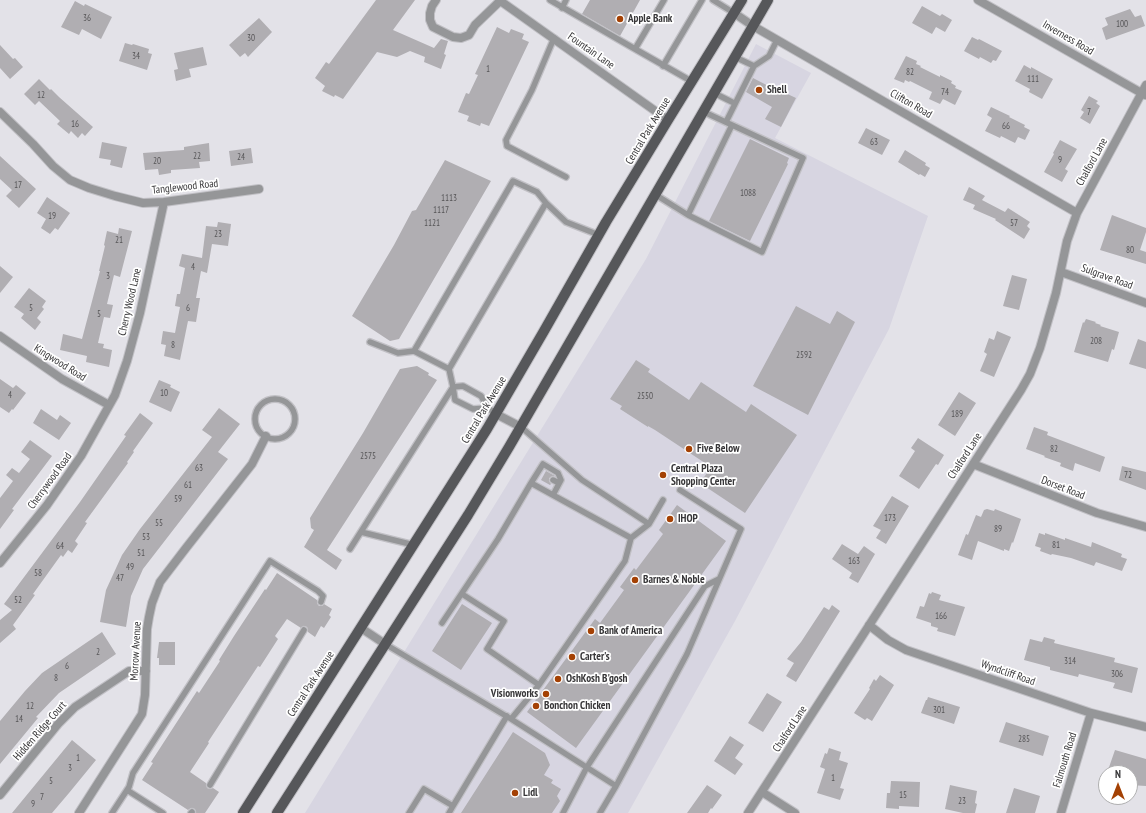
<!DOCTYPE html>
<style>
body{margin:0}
#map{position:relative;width:1146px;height:813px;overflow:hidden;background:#e3e2e8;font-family:"PT Sans Narrow",sans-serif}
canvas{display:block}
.north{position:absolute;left:1098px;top:765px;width:40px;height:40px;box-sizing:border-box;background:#fff;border:1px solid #afafb0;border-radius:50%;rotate:0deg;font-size:11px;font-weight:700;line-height:16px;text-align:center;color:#383739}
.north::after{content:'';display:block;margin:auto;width:14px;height:18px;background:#a44104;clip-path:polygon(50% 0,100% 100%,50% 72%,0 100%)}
</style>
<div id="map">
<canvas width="1146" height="813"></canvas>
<div class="north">N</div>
</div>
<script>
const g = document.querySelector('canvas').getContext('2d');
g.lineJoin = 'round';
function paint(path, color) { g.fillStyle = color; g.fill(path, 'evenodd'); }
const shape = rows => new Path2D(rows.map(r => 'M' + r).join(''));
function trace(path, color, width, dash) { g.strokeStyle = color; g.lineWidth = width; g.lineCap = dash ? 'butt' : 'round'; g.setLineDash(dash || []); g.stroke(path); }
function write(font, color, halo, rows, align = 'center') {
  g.font = font + ' "PT Sans Narrow",sans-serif'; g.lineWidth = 3.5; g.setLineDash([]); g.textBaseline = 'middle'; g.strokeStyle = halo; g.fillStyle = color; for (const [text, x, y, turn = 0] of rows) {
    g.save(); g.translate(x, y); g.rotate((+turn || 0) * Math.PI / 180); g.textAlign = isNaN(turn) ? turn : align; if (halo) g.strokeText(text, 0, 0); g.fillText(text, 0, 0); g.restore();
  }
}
const built = shape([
 [756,44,811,73,775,138,928,216,889,329,735,621,628,813,305,813,646,259]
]);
const building = shape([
 [376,0,415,0,393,30,434,48,441,39,448,41,444,54,446,55,441,69,424,62,425,57,410,51,397,57,377,52,343,99,335,95,334,97,322,91,325,86,315,78,326,62,329,64],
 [590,0,640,0,620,36,582,14],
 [75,1,84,6,85,4,112,17,101,39,82,29,79,35,61,27],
 [922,6,940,16,942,14,952,20,945,32,936,27,932,34,912,23],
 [1130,9,1135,17,1141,15,1145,26,1106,40,1102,28,1108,25,1105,18],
 [259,18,272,32,248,57,245,53,240,57,229,45],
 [497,27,509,33,511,29,524,34,522,39,529,42,489,126,481,123,480,126,467,121,469,116,458,112,466,93,469,94,478,75,475,74],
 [972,37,978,40,979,39,1002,51,996,61,993,60,991,63,980,57,979,59,964,51],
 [125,43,132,45,133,44,149,49,148,53,152,54,147,70,119,61],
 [0,45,13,59,15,58,23,67,10,79,0,68],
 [203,47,207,65,189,69,191,77,176,81,174,70,178,69,174,53],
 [906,56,917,61,916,64,921,66,920,67,940,77,940,75,952,81,951,83,956,86,955,88,962,91,955,105,943,99,940,104,929,99,932,92,910,81,909,82,905,80,904,83,894,79],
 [1024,65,1031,69,1031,67,1053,79,1042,99,1029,92,1030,89,1015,81],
 [753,78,780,92,781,91,796,98,781,127,765,119,772,107,746,92],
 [39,79,50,90,51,89,59,97,93,127,85,136,82,133,78,138,71,131,69,134,57,124,60,121,39,101,35,105,24,94],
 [1089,96,1098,101,1096,103,1100,106,1090,124,1080,118,1084,112,1081,110],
 [991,107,1010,116,1009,117,1025,125,1024,127,1030,130,1025,140,1018,137,1015,143,1001,136,1000,138,985,131,992,118,987,115],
 [866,128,890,140,882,155,858,143],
 [750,139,789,158,787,163,788,164,750,241,709,221],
 [1060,140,1077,149,1065,169,1068,171,1062,182,1044,172,1054,154,1053,153],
 [102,142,127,147,122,168,110,165,111,160,99,158],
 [209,143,210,161,199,162,200,168,171,170,171,173,159,175,158,169,145,170,143,153,184,150,184,147],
 [251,148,253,163,231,166,229,151],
 [905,150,926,163,925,165,930,168,925,177,920,174,919,175,898,162],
 [0,156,36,189,19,208,6,196,12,190,0,179],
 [445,160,491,181,399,339,390,341,352,316,394,245,412,211,416,210],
 [969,187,985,196,982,200,1005,212,1008,208,1030,222,1027,226,1030,229,1024,239,995,220,996,219,973,209,975,205,963,200],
 [47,197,70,213,58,230,55,228,50,234,41,228,46,219,37,213],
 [1112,215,1146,228,1146,232,1140,250,1146,252,1146,264,1100,250],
 [218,222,231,224,228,246,212,244,207,273,201,271,196,298,200,298,196,322,188,321,180,360,164,356,166,345,161,344,163,331,175,333,180,307,175,306,177,294,180,294,185,268,179,266,182,254,202,258,206,226,217,227],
 [119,228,132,231,120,277,114,275,107,304,113,305,110,318,104,317,98,343,104,344,103,348,112,350,109,367,86,362,87,356,60,350,63,334,82,339,100,271,99,271,105,246,104,245,107,231,118,234],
 [0,266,13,277,0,293],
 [1012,275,1027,279,1019,310,1003,306],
 [29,288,46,301,42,307,44,309,37,318,41,322,35,330,21,318,24,314,14,307],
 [796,306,830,324,837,311,855,322,808,415,753,386],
 [1086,319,1096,322,1095,323,1101,325,1100,326,1119,332,1114,350,1112,349,1108,362,1074,352,1083,322,1084,323],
 [997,331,1011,337,994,377,980,371,987,354,984,352,989,338,994,340],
 [1138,339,1146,342,1146,369,1129,364],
 [636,360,650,369,648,372,689,400,701,382,746,412,751,404,797,435,745,513,700,483,711,467,655,430,648,426,648,427,620,409,622,406,610,399],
 [417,366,429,373,428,375,437,380,327,550,342,560,336,570,304,547,314,530,311,528,310,518,363,433,400,369],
 [0,379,13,388,16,385,26,393,13,410,12,409,9,413,0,407],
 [159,380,171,385,170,387,180,392,171,412,149,402],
 [959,392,976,403,955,436,938,425],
 [219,408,240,424,218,452,228,459,143,569,131,596,126,627,100,622,106,590,122,555,140,529,212,437,202,430],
 [41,409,57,420,60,415,71,423,59,440,33,423],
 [140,413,153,423,133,451,134,452,127,462,128,463,85,522,87,523,75,541,78,544,72,553,68,550,63,557,61,555,33,594,35,595,13,625,16,629,0,643,0,620,12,610,4,604,80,502,126,436,124,435],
 [1034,427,1048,432,1047,435,1105,457,1100,472,1075,463,1073,471,1060,466,1061,463,1044,457,1045,456,1026,449],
 [918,438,944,455,938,465,936,464,919,489,899,476,915,451,911,448],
 [30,440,52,456,12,509,14,510,0,529,0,498,13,481,6,475,12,468,19,473,30,459,21,452],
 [1122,466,1146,472,1146,490,1119,480],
 [546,471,555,476,549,478,549,481,551,484,550,485,541,480],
 [892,496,909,506,886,544,876,538,881,530,873,526],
 [677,505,726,541,576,748,527,712,595,619,600,623,624,590,620,587,634,568,636,570,663,534,659,530],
 [987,509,994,511,995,509,1021,519,1013,543,1012,542,1009,551,1004,549,1004,551,978,541,972,560,958,555,966,534,968,535,976,515,981,517,984,510],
 [1039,533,1045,535,1045,533,1065,540,1065,538,1091,547,1092,542,1122,554,1121,557,1127,559,1122,571,1096,562,1094,566,1071,558,1052,554,1051,555,1040,551,1041,548,1035,546],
 [842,544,858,554,864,546,875,554,858,583,849,578,852,573,832,559],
 [277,573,317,600,317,603,319,606,322,606,324,604,332,609,329,615,331,617,324,628,321,626,315,637,308,632,308,630,307,627,304,626,301,628,287,619,275,636,278,639,260,667,258,666,208,742,209,743,190,772,206,783,207,788,210,789,213,788,219,792,205,813,196,813,195,809,191,808,188,810,142,780,153,763,151,762,197,691,199,693,220,661,219,660,234,636,265,589,266,590],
 [932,592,941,595,939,600,965,607,955,636,937,631,938,628,931,626,931,623,916,618,920,606,924,607,929,593,931,594],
 [462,604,492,623,461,670,432,651],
 [832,605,840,611,796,682,786,676,794,663,787,659,801,642,824,607,829,610],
 [102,632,116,654,59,693,36,717,38,718,0,764,0,721,25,691,42,673],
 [1044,637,1055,640,1054,643,1115,658,1114,662,1138,668,1132,693,1113,688,1115,683,1079,674,1078,677,1050,670,1050,667,1024,660,1030,639,1042,642],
 [159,642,175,642,175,665,159,665,159,658,157,658],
 [880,675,894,685,872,721,867,718,865,720,854,713,870,689,869,688,874,679,876,681],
 [767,693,782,702,763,732,748,723],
 [928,697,960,707,954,724,921,713,926,700,927,700],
 [1006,722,1049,736,1043,756,999,742],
 [513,732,545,753,550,765,544,775,553,780,551,783,561,789,557,796,560,801,552,813,461,813],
 [730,736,744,745,735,758,743,764,735,775,714,761],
 [72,740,96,760,69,793,52,813,12,813],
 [829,748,841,752,839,760,848,763,840,788,844,789,840,800,817,793,825,769,820,767,825,753,827,754],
 [1115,750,1146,759,1146,786,1130,785,1130,773,1107,773],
 [891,781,920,782,919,807,899,806,899,809,886,808,887,793,890,793],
 [707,785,722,795,712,809,711,808,708,813,687,813],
 [950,785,977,791,975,803,977,804,975,813,963,813,945,809],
 [1014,788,1040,796,1035,813,1006,813]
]);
const lane = shape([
 [550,0,635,49],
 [664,0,635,49,691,81],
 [713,0,734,13],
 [562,8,566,0],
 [554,38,532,90,506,140,507,146,566,177],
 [735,57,754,66],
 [663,66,702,0],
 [714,93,734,103],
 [726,122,754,66,769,56,777,40],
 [656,195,688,215,762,252,803,158,704,112],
 [546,203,566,222,599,235],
 [688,215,732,125],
 [370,342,398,353,414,351],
 '255 419a20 20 0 1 1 40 0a20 20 0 1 1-40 0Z',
 [488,408,473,409,455,400,453,387,463,386,481,396,488,408,496,414],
 [521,427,582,480,649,524],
 [553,480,559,483],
 [531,483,543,464,558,473,561,480,553,495],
 [361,532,414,545],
 [350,549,453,387,449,369,414,351,513,181,537,192,546,203,449,369],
 [462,594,504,621,487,649,539,685],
 [442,623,498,539,531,483,631,538],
 [385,644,511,719,616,786,600,813],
 [511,719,539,685,625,561,631,538,649,524,663,500],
 [210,785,304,630],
 [616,786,687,654,741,529,680,490],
 [127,790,163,813],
 [112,813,129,787,133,773,270,561,318,591,323,596,321,602],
 [191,813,192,812],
 [409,813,424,789,453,806,507,716],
 [449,813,453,806],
 [563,813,587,767,705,586,719,579]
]);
const street = shape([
 [436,0,432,6,430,13,430,20,433,27,453,37,461,38,469,35,475,25,500,1],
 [499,0,668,120],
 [978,0,1145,95],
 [734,13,753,26,1077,213],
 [0,112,33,144,53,166,70,180,89,188,115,196,143,203,164,202,259,189],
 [1061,272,1146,303],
 [0,336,62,379,109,405],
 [496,414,521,427],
 [973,464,1097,513,1146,527],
 [0,563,47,505,81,456,115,395,127,361,140,313,164,202],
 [869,625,888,640,906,650,1091,713,1146,727],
 [361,628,385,644],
 [762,792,795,813],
 [0,795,58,724,75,707,129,671,146,671],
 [79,813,137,722,142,714,145,695,147,629,149,617,152,603,160,582,186,548,252,464,266,436],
 [748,813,1021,390,1030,374,1040,348,1056,293,1067,241,1077,213,1146,85],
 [1061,813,1091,713]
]);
const primary = shape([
 [243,813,487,429,544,331,606,222,668,120,742,0],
 [277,813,468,515,509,447,768,0]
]);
const markers = [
 [620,19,4,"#a44104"],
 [759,90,4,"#a44104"],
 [689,449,4,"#a44104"],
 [663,475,4,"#a44104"],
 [670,519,4,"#a44104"],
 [635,580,4,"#a44104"],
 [591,631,4,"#a44104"],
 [572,657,4,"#a44104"],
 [558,679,4,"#a44104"],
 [546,694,4,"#a44104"],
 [536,706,4,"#a44104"],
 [515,793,4,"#a44104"]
];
const numberNames = [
 ["36",87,18],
 ["100",1122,24],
 ["30",251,38],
 ["34",136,56],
 ["1",488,69],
 ["82",910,72],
 ["111",1033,79],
 ["74",945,92],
 ["12",41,95],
 ["7",1089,112],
 ["16",75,124],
 ["66",1006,126],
 ["63",874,142],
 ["22",197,156],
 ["24",241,157],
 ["9",1060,160],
 ["20",157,161],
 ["17",18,185],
 ["1088",748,193],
 ["1113",449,198],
 ["1117",441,210],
 ["19",52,216],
 ["1121",432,223],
 ["57",1014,223],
 ["23",218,234],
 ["21",119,240],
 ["80",1130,250],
 ["4",193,267],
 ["3",108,276],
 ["5",31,308],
 ["6",188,308],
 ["5",99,314],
 ["208",1096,341],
 ["8",173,345],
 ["2592",804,355],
 ["10",164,393],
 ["4",10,395],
 ["2550",645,396],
 ["189",957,414],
 ["82",1054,449],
 ["2575",368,456],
 ["63",199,468],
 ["72",1128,475],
 ["61",188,485],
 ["59",178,499],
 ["173",890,518],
 ["55",159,523],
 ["89",998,529],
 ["53",146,537],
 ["81",1056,545],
 ["64",60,546],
 ["51",141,553],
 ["163",854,561],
 ["49",130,567],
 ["58",38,573],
 ["47",120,578],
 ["52",18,600],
 ["166",941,616],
 ["2",98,652],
 ["314",1070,661],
 ["6",67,666],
 ["306",1117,674],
 ["8",56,678],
 ["12",30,706],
 ["301",939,710],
 ["14",19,719],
 ["285",1024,739],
 ["1",78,758],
 ["3",70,768],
 ["1",833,778],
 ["5",51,781],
 ["15",903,795],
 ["7",42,797],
 ["23",962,801],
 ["9",33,804]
];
const poiNames = [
 ["Apple Bank",628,19],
 ["Shell",767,90],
 ["Five Below",697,449],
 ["Central Plaza",671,469],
 ["Shopping Center",671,482],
 ["IHOP",678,519],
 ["Barnes & Noble",643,580],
 ["Bank of America",599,631],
 ["Carter's",580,657],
 ["OshKosh B'gosh",566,679],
 ["Visionworks",538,694,"right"],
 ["Bonchon Chicken",544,706],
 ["Lidl",523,793]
];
const streetNames = [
 ["Inverness Road",1068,38,30],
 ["Fountain Lane",591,51,35],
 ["Clifton Road",911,104,30],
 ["Central Park Avenue",648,131,-59],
 ["Chalford Lane",1092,162,-61],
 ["Tanglewood Road",185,187,-6],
 ["Sulgrave Road",1107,277,20],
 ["Cherry Wood Lane",130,302,-77],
 ["Kingwood Road",60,363,32],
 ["Central Park Avenue",484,410,-59],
 ["Chalford Lane",965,456,-57],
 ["Cherrywood Road",50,481,-54],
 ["Dorset Road",1063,488,21],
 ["Morrow Avenue",136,651,-87],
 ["Wyndcliff Road",1008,673,19],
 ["Central Park Avenue",311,684,-57],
 ["Chalford Lane",790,729,-57],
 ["Hidden Ridge Court",40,731,-49],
 ["Falmouth Road",1065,760,-73]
];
paint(built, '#d7d5e1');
paint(building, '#b0aeb2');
trace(lane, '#c1c0c5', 8);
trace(street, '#c1c0c5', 10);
trace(primary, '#c1c0c5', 12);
trace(lane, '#959698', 5.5);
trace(street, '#959698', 8);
trace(primary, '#56575a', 10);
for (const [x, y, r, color] of markers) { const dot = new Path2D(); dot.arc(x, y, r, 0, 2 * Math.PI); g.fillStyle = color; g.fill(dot); trace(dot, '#fff', 1.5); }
write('9px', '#565557', null, numberNames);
write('bold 11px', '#383739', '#fff', poiNames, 'left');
write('11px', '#383739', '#fff', streetNames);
</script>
